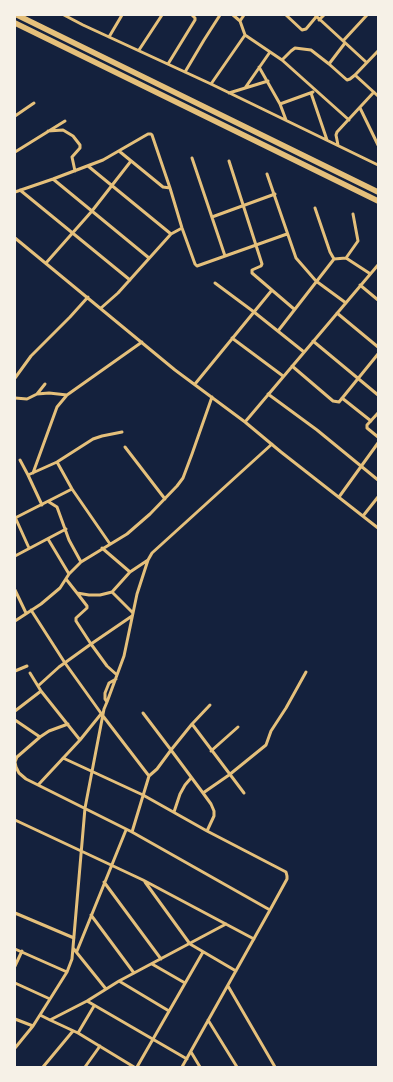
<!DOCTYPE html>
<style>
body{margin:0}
#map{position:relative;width:393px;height:1082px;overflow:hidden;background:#14213d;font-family:Montserrat,sans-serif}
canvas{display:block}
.frame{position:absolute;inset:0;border:16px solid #f6f1e7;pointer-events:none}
</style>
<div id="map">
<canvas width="393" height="1082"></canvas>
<div class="frame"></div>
</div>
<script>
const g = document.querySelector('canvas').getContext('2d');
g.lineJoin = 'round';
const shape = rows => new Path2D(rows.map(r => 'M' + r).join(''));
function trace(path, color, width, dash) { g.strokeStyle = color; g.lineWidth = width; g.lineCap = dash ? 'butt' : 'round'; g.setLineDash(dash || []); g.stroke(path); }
const minor = shape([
 [64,15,83,25,211,84,378,165],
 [233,15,240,21,245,35,282,60,349,120],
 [286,15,302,30,306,29,316,17],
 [315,15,366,62],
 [319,20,324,15],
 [240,21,244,15],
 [109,37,122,15],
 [343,41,367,15],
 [139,50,162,15],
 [282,60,291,51,295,48,311,50,329,64,347,80,350,79,355,75,378,51],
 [168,64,195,20,195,18,192,15],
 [329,64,345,43],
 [259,67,280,104,286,120],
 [185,72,204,40,220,15],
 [355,75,378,96],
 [211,84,245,35],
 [245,88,270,52],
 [229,93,268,81],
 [311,93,327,140],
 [280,104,313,92],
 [360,108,378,145],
 [15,116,34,103],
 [48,131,63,130,73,136,80,145,80,148,72,157,75,171],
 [338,145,336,135,337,132,374,92],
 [119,151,163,187,170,188,182,228,195,264,197,266,287,234],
 [15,152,65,121],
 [192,158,225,256],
 [229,161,262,264,261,266,252,270,252,273,294,309],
 [88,166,171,234],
 [267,174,296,258,316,281,346,303],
 [53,179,149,258],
 [20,190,130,280],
 [15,192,53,179,103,160,148,134,151,134,152,135,170,188],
 [315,208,330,252,334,259],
 [212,217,275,194],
 [15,238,175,370,245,422,281,452,378,528],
 [346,258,358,241,353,214],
 [46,263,92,211,131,161],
 [215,283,254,312,304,352],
 [360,285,378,300],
 [101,308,118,293,171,234,182,228],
 [337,313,378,347],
 [278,331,334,259,346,258,369,273],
 [232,338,283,376],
 [313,341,378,395],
 [292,366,333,401,339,402,378,354],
 [15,378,31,356,70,317,88,297],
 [195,384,272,290],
 [37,394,49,393,67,395],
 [268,394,317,430,378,480],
 [15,398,27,399,37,394,45,384],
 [342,398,371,421],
 [378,413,367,425,367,428,378,437],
 [245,422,378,265],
 [125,447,165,499],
 [20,460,28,475],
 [57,462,72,489,110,544],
 [33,473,57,407,67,395,142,342],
 [339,497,378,443],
 [49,502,57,507,69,540,81,562],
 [42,505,28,475,57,462,93,439,102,436,122,432],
 [363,516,378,497],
 [15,517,29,548],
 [15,518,72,489],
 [48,539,69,574],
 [102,548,130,572],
 [15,556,66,529],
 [66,579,77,593],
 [15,590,26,613],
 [112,592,133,613],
 [31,610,65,663,103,716,149,776],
 [132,616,91,644,76,621,76,618,87,608,87,606,77,593,89,595,100,595,112,592,130,572,148,560],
 [15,621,41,604,60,588,69,574,81,562,127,534,150,514,177,486,183,478,192,454,212,397],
 [15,671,27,666],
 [30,673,41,691,80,740],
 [38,686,59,667,91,644,107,666,117,675],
 [107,702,124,656,137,594,148,560,152,553,272,444],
 [15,711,41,691],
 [143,713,171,750,192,724,210,705],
 [15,720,40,737],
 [68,724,49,731,40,737,17,757,15,762,16,767,19,773,26,779,132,832,270,910],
 [192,724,244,793],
 [211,751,238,727],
 [63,758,143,795,207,831,286,872,287,876,287,879,270,910,182,1067],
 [39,784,80,740,101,714],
 [203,793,211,804,214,811,214,816,207,831],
 [174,812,180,794,185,785,191,778],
 [15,820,143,880,254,939],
 [132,832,149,776,157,769,171,750,203,793,229,775,266,745,271,731,286,708,306,672],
 [104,882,161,959],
 [145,882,190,944,236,971],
 [15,913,74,938],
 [91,915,134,973],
 [73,948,106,989],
 [15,949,67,972],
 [77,951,126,830],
 [152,964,185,983],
 [15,966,22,951],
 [119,981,169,1011],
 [15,983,50,999],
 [228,986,275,1067],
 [87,1001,187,1059],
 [40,1015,50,1020,87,1001,119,981,226,924],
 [15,1019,33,1026],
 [50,1020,78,1033,134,1067],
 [208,1020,237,1067],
 [78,1033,94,1006],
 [15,1048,33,1026,67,972,72,959,85,808,104,709,107,702,105,699,105,693,109,683,116,679],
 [191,1052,200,1067],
 [43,1067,73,1031],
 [85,1067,100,1046],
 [137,1067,203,952]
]);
const motorway = shape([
 [17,15,378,192],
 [15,23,378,201]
]);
trace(minor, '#e5c07b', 3);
trace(motorway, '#e5c07b', 5.5);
</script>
